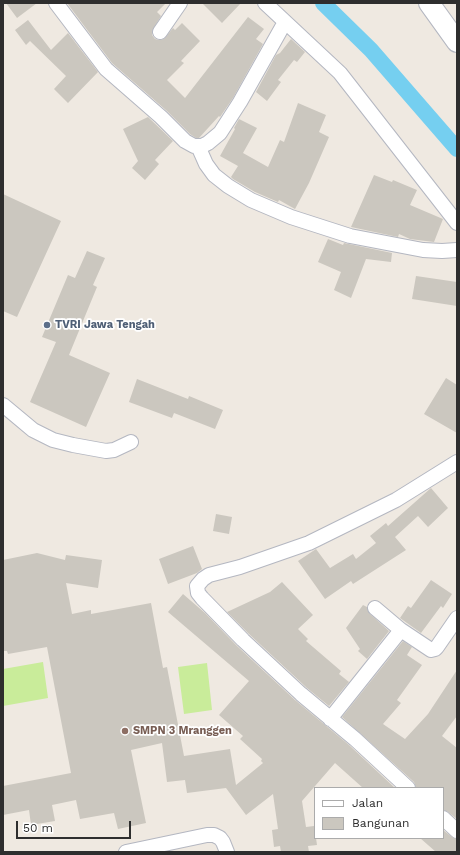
<!DOCTYPE html>
<style>
body{margin:0}
#map{position:relative;width:460px;height:855px;overflow:hidden;background:#efe9e1;font-family:"Work Sans",sans-serif}
canvas{display:block}
.frame{position:absolute;inset:0;border:4px solid #2e2e2e;pointer-events:none}
.legend{position:absolute;left:314px;top:787px;width:130px;height:52px;box-sizing:border-box;background:#fff;border:1px solid #ababab;margin:0;padding:5px 7px;list-style:none;font-size:12px;color:#2e2e2e}
.legend li{display:flex;align-items:center;gap:8px;height:20px}
.legend b{width:20px;border:1px solid #ababab}
.scale{position:absolute;left:16px;top:821px;width:115px;height:18px;box-sizing:border-box;border:2px solid #2e2e2e;border-top:0;padding-left:5px;font-size:12px;line-height:14px;white-space:nowrap;color:#2e2e2e;-webkit-text-stroke:3px #fff;paint-order:stroke}
</style>
<div id="map">
<canvas width="460" height="855"></canvas>
<div class="frame"></div>
<ul class="legend">
<li><b style="height:5px;background:#fff"></b>Jalan</li>
<li><b style="height:11px;background:#cbc7bf"></b>Bangunan</li>
</ul>
<div class="scale">50 m</div>
</div>
<script>
const g = document.querySelector('canvas').getContext('2d');
g.lineJoin = 'round';
function paint(path, color) { g.fillStyle = color; g.fill(path, 'evenodd'); }
const shape = rows => new Path2D(rows.map(r => 'M' + r).join(''));
function trace(path, color, width, dash) { g.strokeStyle = color; g.lineWidth = width; g.lineCap = dash ? 'butt' : 'round'; g.setLineDash(dash || []); g.stroke(path); }
function write(font, color, halo, rows, align = 'center') {
  g.font = font + ' "Work Sans",sans-serif'; g.lineWidth = 3.5; g.setLineDash([]); g.textBaseline = 'middle'; g.strokeStyle = halo; g.fillStyle = color; for (const [text, x, y, turn = 0] of rows) {
    g.save(); g.translate(x, y); g.rotate((+turn || 0) * Math.PI / 180); g.textAlign = isNaN(turn) ? turn : align; if (halo) g.strokeText(text, 0, 0); g.fillText(text, 0, 0); g.restore();
  }
}
const pitch = shape([
 [43,662,48,698,3,706,3,669],
 [207,663,212,710,184,714,178,667]
]);
const canal = shape([
 [323,3,371,50,457,149]
]);
const building = shape([
 [6,3,37,3,17,18],
 [67,3,166,3,157,12,161,16,152,31,152,35,155,39,159,40,164,39,173,28,175,30,182,23,200,41,181,61,184,63,167,80,185,98,248,17,264,29,256,39,263,44,233,98,220,117,219,116,199,138,196,138,190,134,167,111,112,63],
 [202,3,241,3,222,23],
 [28,20,51,50,68,33,98,72,68,103,54,89,66,76,30,41,26,45,15,30],
 [291,39,305,52,297,62,294,60,278,80,281,82,267,101,256,92,276,55,280,53],
 [298,103,326,115,319,132,329,137,309,183,295,209,279,200,278,202,255,192,233,179,231,177,238,166,220,156,235,129,234,128,239,119,257,128,243,153,268,167,280,140,284,142],
 [148,117,173,141,155,160,159,164,145,180,132,168,138,161,123,129],
 [374,175,392,182,393,180,417,190,410,205,443,219,434,242,410,239,399,234,398,237,351,227],
 [3,194,61,221,17,317,3,311],
 [328,239,343,245,344,243,392,253,391,262,366,259,351,298,334,290,341,272,318,262],
 [87,251,105,258,93,285,97,287,69,355,110,373,86,427,30,402,56,342,42,337,68,275,75,278],
 [416,276,457,282,457,306,412,299],
 [446,378,457,385,457,433,424,414],
 [137,379,188,399,189,396,223,410,215,429,174,413,172,418,129,402],
 [431,488,448,508,428,527,418,516,395,537,406,550,353,584,351,581,325,599,298,561,316,549,330,568,353,554,356,559,376,543,370,536,386,523,388,526],
 [216,514,232,517,229,534,213,531],
 [193,546,202,569,197,573,168,584,159,559],
 [37,553,65,560,66,555,102,560,98,588,66,583,72,614,91,610,91,614,151,603,163,668,167,667,184,756,230,749,236,785,263,763,261,761,262,759,240,739,243,736,219,715,249,681,168,612,183,594,205,613,237,646,295,700,349,745,395,788,363,788,335,763,302,801,306,827,314,826,315,838,316,838,317,845,308,846,309,852,281,852,280,846,274,847,272,830,278,829,273,794,246,815,226,788,187,793,185,780,167,782,162,743,131,750,146,823,118,829,114,813,80,819,76,800,52,805,55,821,31,825,29,810,3,815,3,786,71,773,47,647,8,654,7,651,3,651,3,560],
 [431,580,452,594,443,608,441,606,421,633,400,618,408,606,411,608],
 [282,582,313,615,298,629,308,639,306,641,341,671,339,674,349,682,329,706,307,688,249,634,227,612,270,592],
 [363,605,367,607,370,614,389,631,367,659,358,651,360,649,346,628],
 [403,641,412,647,407,655,422,665,397,700,401,703,383,724,405,739,428,714,457,670,457,716,442,736,457,748,457,819,448,812,443,810,443,788,416,788,414,782,342,717],
 [443,830,452,837,457,839,457,852,436,852,420,838,443,838]
]);
const street = shape([
 [56,3,106,69,161,117,185,141,194,146,202,146,208,143,220,133,240,102,285,22],
 [265,3,340,73,457,223],
 [160,32,180,3],
 [198,146,206,164,214,175,228,186,251,200,291,217,350,236,423,250,442,251,457,250],
 [3,405,33,430,53,440,73,445,106,451,114,450,131,442],
 [375,608,401,630,431,650,435,649,437,647,457,618],
 [330,719,401,630],
 [408,788,355,739,301,694,243,640,202,598,198,593,197,586,203,579,209,575,240,567,309,543,396,500,457,462],
 [443,818,457,831],
 [126,852,207,835,214,835,220,838,223,842,227,852]
]);
const secondary = shape([
 [429,3,457,42]
]);
const markers = [
 [47,325,4,"#5c6f8a"],
 [125,731,4,"#8d6e63"]
];
const serviceNames = [
 ["TVRI Jawa Tengah",55,325]
];
const educationNames = [
 ["SMPN 3 Mranggen",133,731]
];
paint(pitch, '#c9ec9a');
trace(canal, '#75cff0', 16);
paint(building, '#cbc7bf');
trace(street, '#b4b7c1', 16);
trace(secondary, '#b4b7c1', 22);
trace(street, '#fff', 14);
trace(secondary, '#fff', 20);
for (const [x, y, r, color] of markers) { const dot = new Path2D(); dot.arc(x, y, r, 0, 2 * Math.PI); g.fillStyle = color; g.fill(dot); trace(dot, '#fff', 1.5); }
write('bold 11px', '#4e5e75', '#fff', serviceNames, 'left');
write('bold 11px', '#785e54', '#fff', educationNames, 'left');
</script>
